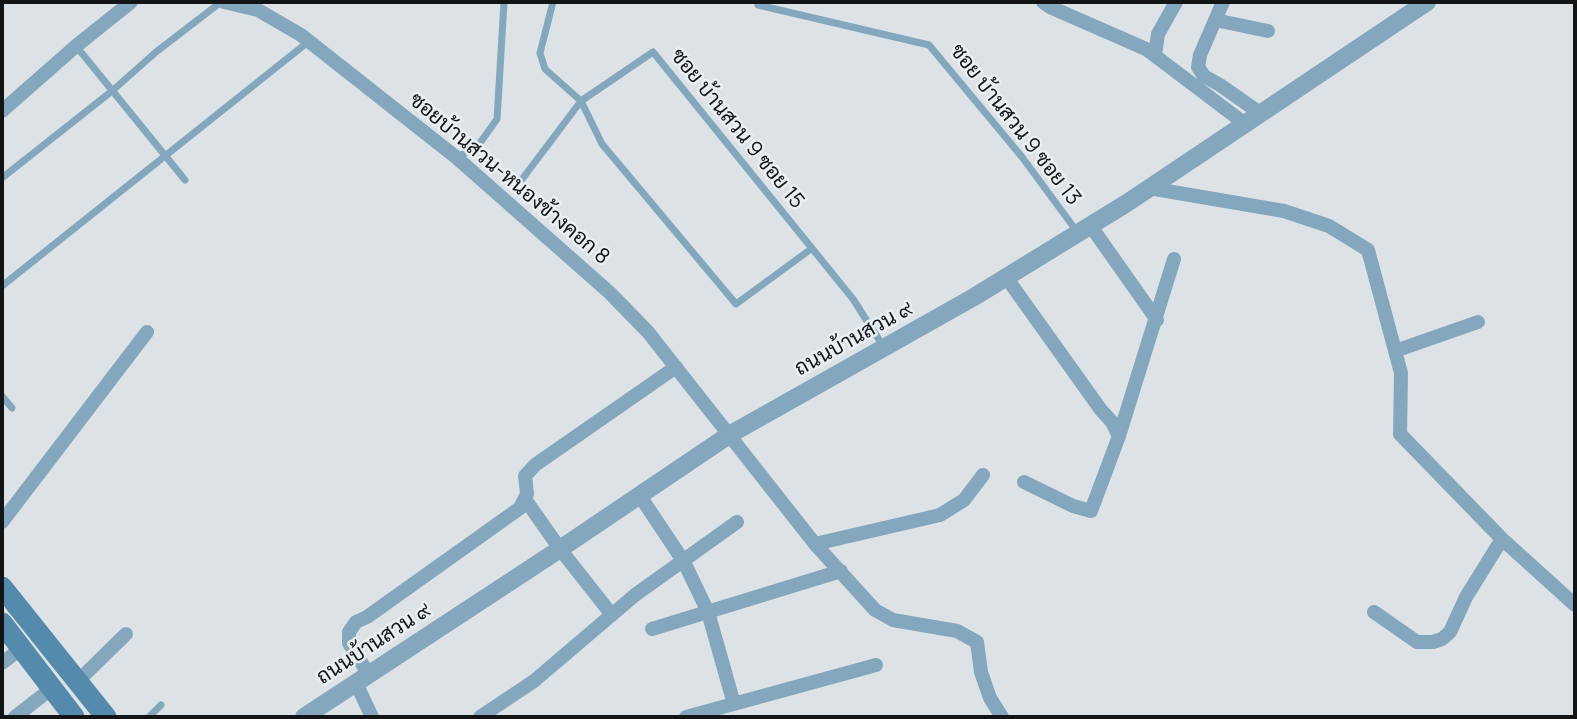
<!DOCTYPE html>
<meta charset="utf-8">
<style>
body{margin:0}
#map{position:relative;width:1577px;height:719px;overflow:hidden;background:#dce2e6;font-family:Manrope,sans-serif}
canvas{display:block}
.frame{position:absolute;inset:0;border:4px solid #121415;pointer-events:none}
</style>
<div id="map">
<canvas width="1577" height="719"></canvas>
<div class="frame"></div>
</div>
<script>
const g = document.querySelector('canvas').getContext('2d');
g.lineJoin = 'round';
const shape = rows => new Path2D(rows.map(r => 'M' + r).join(''));
function trace(path, color, width, dash) { g.strokeStyle = color; g.lineWidth = width; g.lineCap = dash ? 'butt' : 'round'; g.setLineDash(dash || []); g.stroke(path); }
function write(font, color, halo, rows, align = 'center') {
  g.font = font + ' Manrope,Sarabun,sans-serif'; g.lineWidth = 5; g.setLineDash([]); g.textBaseline = 'middle'; g.strokeStyle = halo; g.fillStyle = color; for (const [text, x, y, turn = 0] of rows) {
    g.save(); g.translate(x, y); g.rotate((+turn || 0) * Math.PI / 180); g.textAlign = isNaN(turn) ? turn : align; if (halo) g.strokeText(text, 0, 0); g.fillText(text, 0, 0); g.restore();
  }
}
const service = shape([
 [553,2,540,53,545,69,581,101,602,144,736,304,811,249],
 [758,5,929,45,1022,157,1078,233],
 [76,46,185,180],
 [457,158,480,143,497,119,504,2],
 [2,178,112,91,156,52,221,2],
 [517,186,581,101,653,52,853,299,883,346],
 [2,286,308,42],
 [2,396,12,408],
 [149,717,161,705]
]);
const minor = shape([
 [224,2,258,10,301,35,457,158,610,293,648,332,815,544,875,610,893,620,957,631,977,642,981,672,990,698,1002,717],
 [1043,2,1050,7,1146,49,1244,123],
 [1223,2,1200,55,1198,67,1204,76,1220,85,1260,113],
 [1215,20,1268,31],
 [1155,55,1158,34,1176,2],
 [2,111,76,46,131,2],
 [1149,188,1284,211,1329,226,1368,250,1401,373,1400,434,1502,539,1575,605],
 [1090,225,1157,320],
 [1006,277,1101,410,1112,422,1119,436,1174,259],
 [1395,351,1478,322],
 [1024,482,1073,506,1091,511,1119,436],
 [640,496,684,562,708,612,734,704],
 [525,499,560,549,612,615],
 [2,522,147,332],
 [815,544,940,515,964,500,983,475],
 [1374,612,1417,642,1433,642,1442,639,1450,632,1466,597,1502,539],
 [652,629,841,571],
 [2,663,22,648],
 [369,675,349,643,349,632,356,622,367,617,520,508,527,494,525,476,535,465,676,367],
 [77,682,126,634],
 [356,683,372,717],
 [15,717,52,688],
 [480,717,534,681,635,595,737,522],
 [686,717,876,665]
]);
const tertiary = shape([
 [304,717,560,549,729,435,974,297,1127,203,1427,2]
]);
const secondary = shape([
 [2,587,106,717],
 [2,623,74,717]
]);
const streetNames = [
 ["ซอย บ้านสวน 9 ซอย 13",1015,125,52],
 ["ซอย บ้านสวน 9 ซอย 15",737,129,51],
 ["ซอยบ้านสวน-หนองข้างคอก 8",509,179,40],
 ["ถนนบ้านสวน ๙",854,339,-29],
 ["ถนนบ้านสวน ๙",374,644,-33]
];
trace(service, '#84a7bd', 7);
trace(minor, '#84a7bd', 14);
trace(tertiary, '#84a7bd', 18);
trace(secondary, '#548aab', 21);
write('21px', '#121415', '#e9eff3', streetNames);
</script>
